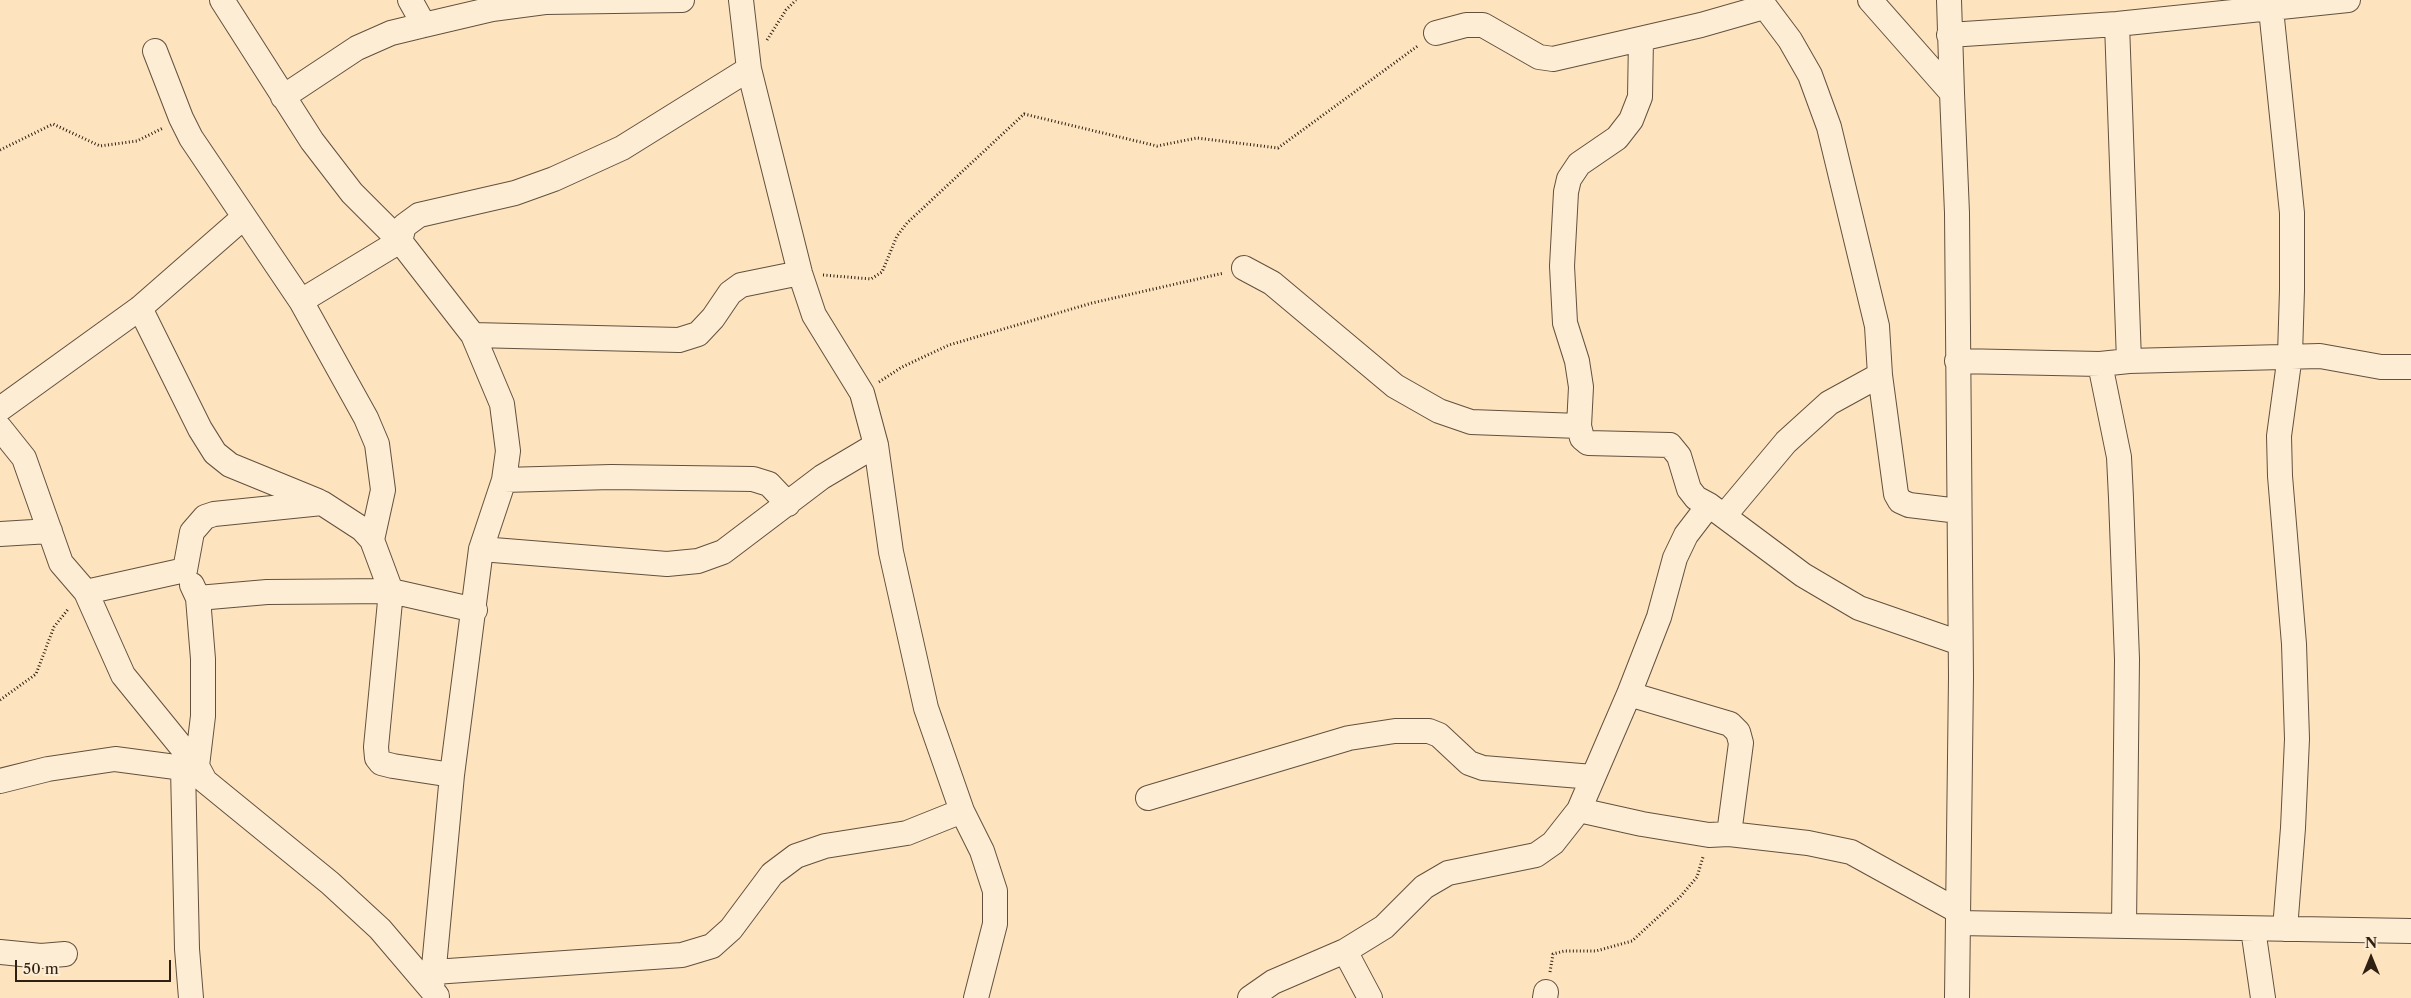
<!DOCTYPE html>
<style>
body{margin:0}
#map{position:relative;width:2411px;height:998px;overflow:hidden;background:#fde3be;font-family:"Libre Caslon Text",serif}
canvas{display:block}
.north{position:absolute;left:2346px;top:933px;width:50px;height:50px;-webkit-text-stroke:4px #feedd5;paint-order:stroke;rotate:0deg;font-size:14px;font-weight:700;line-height:20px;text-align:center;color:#2f2014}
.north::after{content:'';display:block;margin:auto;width:18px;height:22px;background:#2f2014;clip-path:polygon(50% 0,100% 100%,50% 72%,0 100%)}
.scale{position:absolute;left:15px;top:960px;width:156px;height:22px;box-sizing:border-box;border:2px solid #2f2014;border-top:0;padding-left:6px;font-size:15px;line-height:18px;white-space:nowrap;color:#2f2014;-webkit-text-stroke:4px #feedd5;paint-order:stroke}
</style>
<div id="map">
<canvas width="2411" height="998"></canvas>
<div class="north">N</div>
<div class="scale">50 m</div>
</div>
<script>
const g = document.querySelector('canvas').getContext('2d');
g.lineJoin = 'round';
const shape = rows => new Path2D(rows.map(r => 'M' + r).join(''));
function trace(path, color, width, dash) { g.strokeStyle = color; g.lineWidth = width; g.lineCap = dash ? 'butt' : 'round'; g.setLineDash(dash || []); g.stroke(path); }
const path = shape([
 [767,40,786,10,796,0],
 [0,150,53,124,100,146,137,141,163,128],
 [823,275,871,279,882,272,897,236,907,223,1024,114,1157,146,1197,138,1278,148,1419,45],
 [879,382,902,367,949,345,1092,303,1224,273],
 [0,700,36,674,54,627,69,608],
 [1550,972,1553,954,1564,951,1596,951,1632,941,1680,897,1697,877,1703,857]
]);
const street = shape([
 [222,0,312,141,352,193,400,241,473,335,502,404,508,451,504,480,481,549,452,775,432,988],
 [410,0,424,25],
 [741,0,749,69,800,273,814,315,862,393,876,445,891,552,926,708,962,811,982,851,995,891,995,924,976,998],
 [1760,0,1790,40,1810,75,1829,127,1877,326,1880,375,1896,494,1900,501,1909,505,1959,511],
 [1870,0,1952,93,1957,213,1961,677,1957,998],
 [1949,0,1952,93],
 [2271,9,2292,213,2292,290,2290,355,2279,436,2280,476,2294,644,2297,739,2293,828,2285,929],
 [2117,24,2129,361],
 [1436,33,1466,25,1483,25,1539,57,1553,59,1701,25,1764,7],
 [1949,35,2117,24,2348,0],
 [155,51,181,118,191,138,301,301],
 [283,97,357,48,391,33,424,25,492,9,545,2,682,0],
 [1244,268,1272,283,1395,386,1439,411,1471,422,1579,426,1582,438,1588,443,1670,445,1679,456,1689,489,1696,498,1709,505,1803,575,1859,608,1960,643],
 [140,308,200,429,215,453,230,465,318,501],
 [473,335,679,340,698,334,713,318,730,293,741,285,800,273],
 [1957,361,2100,364,2129,361,2320,356,2381,367,2411,367],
 [2100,364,2119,457,2121,498,2127,659,2124,926],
 [0,409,140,308,244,217],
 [1579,426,1581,387,1577,361,1565,323,1562,266,1566,192,1569,179,1579,164,1617,138,1631,120,1640,97,1641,39],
 [0,428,24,458,61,563,86,592,123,675,197,766,205,781,330,883,380,929,437,996],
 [504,480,611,477,753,479,769,484,788,504],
 [1724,516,1786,442,1829,403,1880,375],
 [0,534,50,531],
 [481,549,667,564,698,561,723,552,822,477,876,445],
 [192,585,198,598,203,659,203,716,197,766],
 [86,592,185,570,192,532,205,517,214,514,322,503,362,529,372,540,383,490,377,444,366,418,301,301,400,241,404,226,419,215,515,193,554,179,622,148,749,69],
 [198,598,267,592,391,591,372,540],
 [1629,694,1730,724,1738,732,1741,743,1729,834],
 [183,768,187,949,191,998],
 [452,775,393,766,381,763,377,758,376,747,391,591,475,610],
 [0,781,48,769,115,759,183,768,197,776],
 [1148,798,1349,738,1395,731,1429,731,1439,735,1469,763,1483,768,1593,777],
 [1579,810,1642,824,1709,835,1729,834,1808,843,1851,852,1958,911],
 [1958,923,2411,931],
 [2253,929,2263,998],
 [1345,951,1370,998],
 [0,952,41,956,65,954],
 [434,972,682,955,712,946,731,929,772,874,796,856,825,846,907,833,962,811],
 [1250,998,1273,982,1345,951,1384,927,1424,887,1448,873,1536,855,1553,843,1579,810,1629,694,1659,617,1675,558,1686,535,1709,505],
 [1545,998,1546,992]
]);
trace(street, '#62513e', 26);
trace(path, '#2f2014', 3, [1, 2.5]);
trace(street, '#feedd5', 24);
</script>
